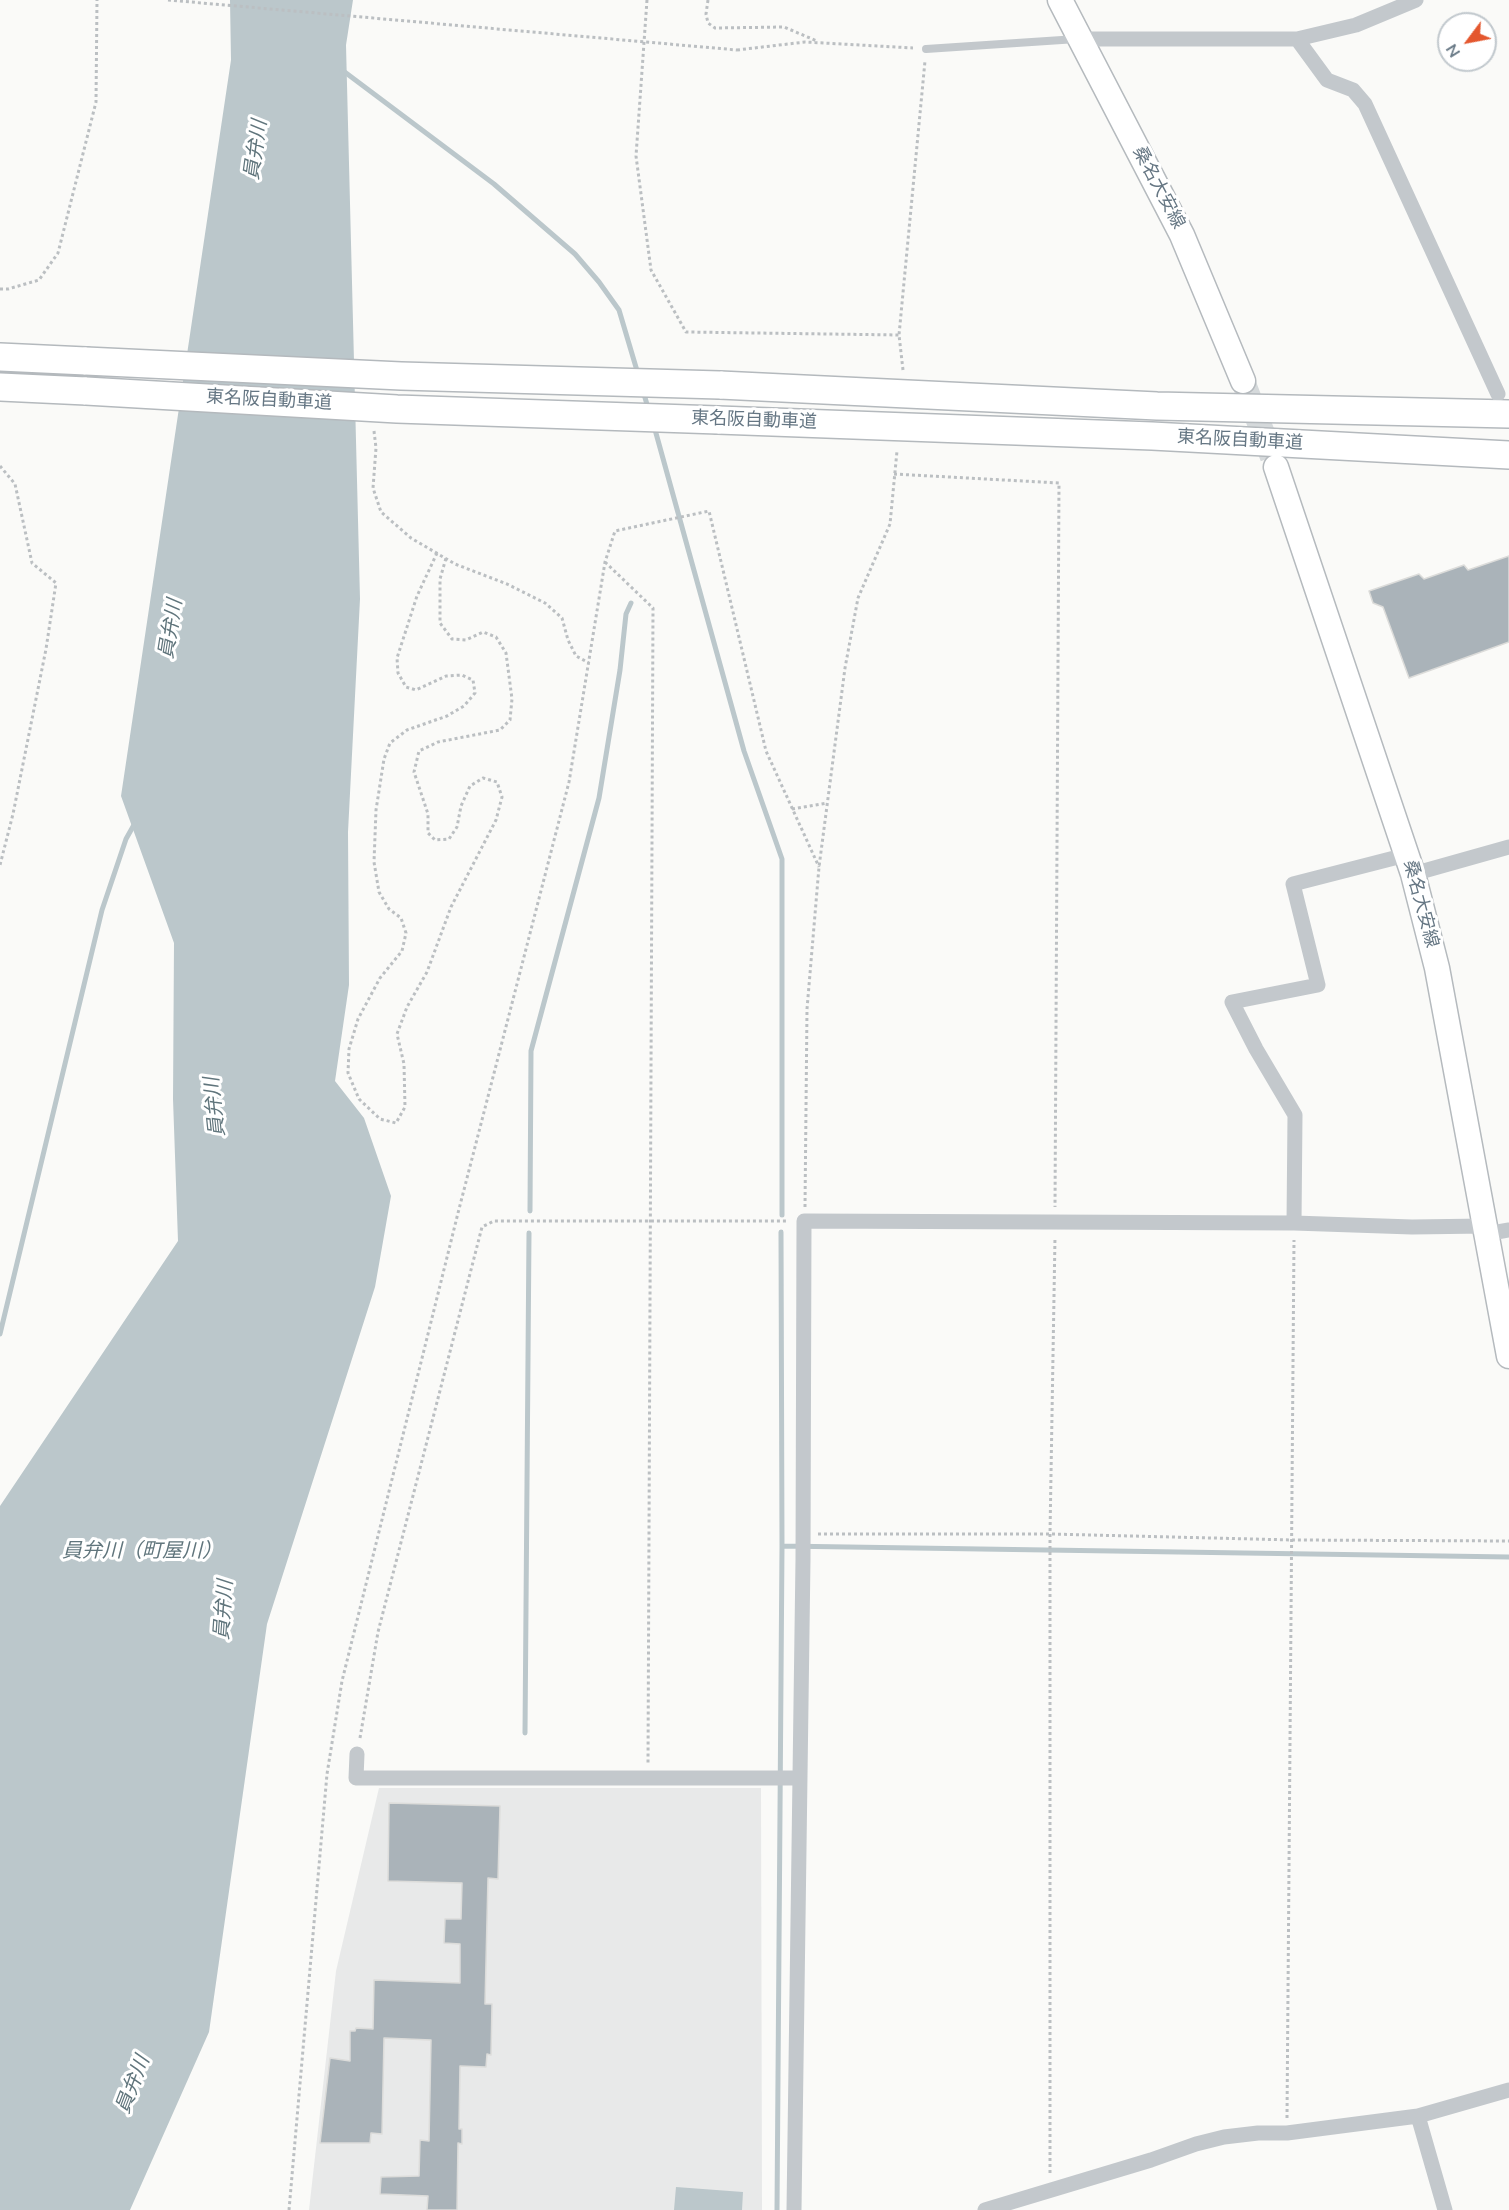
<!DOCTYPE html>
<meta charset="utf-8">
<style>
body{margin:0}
#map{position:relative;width:1509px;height:2210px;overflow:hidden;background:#fafaf8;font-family:"Nunito Sans",sans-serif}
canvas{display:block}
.north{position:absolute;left:1437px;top:12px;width:60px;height:60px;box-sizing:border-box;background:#fff;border:2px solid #c1c8cd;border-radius:50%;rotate:238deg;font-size:16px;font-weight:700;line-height:24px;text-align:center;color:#657683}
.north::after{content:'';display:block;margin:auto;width:21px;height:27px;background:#e4572e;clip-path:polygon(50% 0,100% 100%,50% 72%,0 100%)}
</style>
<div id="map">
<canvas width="1509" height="2210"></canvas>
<div class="north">N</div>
</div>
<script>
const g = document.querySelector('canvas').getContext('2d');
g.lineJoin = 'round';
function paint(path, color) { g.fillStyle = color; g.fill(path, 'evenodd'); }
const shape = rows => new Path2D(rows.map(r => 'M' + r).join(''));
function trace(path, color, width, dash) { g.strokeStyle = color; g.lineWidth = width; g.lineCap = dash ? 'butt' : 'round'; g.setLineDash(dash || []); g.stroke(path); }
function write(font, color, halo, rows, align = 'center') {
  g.font = font + ' "Nunito Sans","Noto Sans JP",sans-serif'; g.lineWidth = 6; g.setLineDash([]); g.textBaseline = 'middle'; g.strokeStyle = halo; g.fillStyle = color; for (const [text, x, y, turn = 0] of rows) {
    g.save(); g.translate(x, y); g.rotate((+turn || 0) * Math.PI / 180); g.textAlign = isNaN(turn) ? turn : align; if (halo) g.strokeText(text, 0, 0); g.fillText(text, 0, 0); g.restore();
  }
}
const built = shape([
 [379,1788,761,1788,762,2210,309,2210,336,1971]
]);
const water = shape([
 [230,0,353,0,346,45,360,599,348,832,349,985,335,1081,364,1118,391,1196,375,1287,267,1624,209,2032,130,2210,0,2210,0,1506,178,1241,173,1099,174,943,121,796,231,60],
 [676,2187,743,2192,742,2210,674,2210]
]);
const stream = shape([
 [342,70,494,184,575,254,599,282,619,310,638,374],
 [643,391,649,411],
 [654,426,744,751,782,859,782,1215],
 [530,1211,531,1051,599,798,620,670,626,614,631,603],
 [0,1334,102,910,126,839,135,823],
 [782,1546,1509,1557],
 [525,1733,529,1233],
 [777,2210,782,1546,781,1232]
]);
const building = shape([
 [1509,556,1509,642,1409,678,1383,607,1373,603,1369,591,1419,574,1424,579,1464,565,1468,570,1509,556],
 [389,1803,500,1806,498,1879,488,1878,485,2004,492,2004,491,2055,487,2054,486,2067,460,2066,459,2129,462,2129,462,2144,458,2143,457,2210,427,2210,428,2196,380,2194,381,2177,419,2176,420,2140,429,2141,431,2040,384,2038,382,2134,371,2133,370,2143,320,2143,330,2058,350,2061,350,2031,355,2031,356,2028,373,2029,374,1980,460,1983,460,1944,444,1943,445,1919,461,1919,462,1883,388,1881,389,1803]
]);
const primaryTunnel = shape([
 [1243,381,1272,457]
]);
const path = shape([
 [647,0,636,156,651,270,686,332,899,335],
 [708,0,706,14,708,23,715,28,784,27,817,41],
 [737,50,805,42,913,48],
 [0,289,8,289,39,280,58,253,96,102,97,0],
 [903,370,899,335,925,61],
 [374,431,376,448,373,488,381,512,411,538,455,564,507,584,545,603,562,618,568,640,576,656,589,663],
 [0,466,15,484,32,563,56,583,46,649,13,814,0,865],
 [894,474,1059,483,1055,1207],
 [437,553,417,596,397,658,398,673,406,687,416,690,446,676,462,675,473,680,475,693,464,706,447,716,407,730,390,743,384,759,376,810,374,862,379,892,389,909,401,918,406,933,402,951,380,978,358,1019,349,1049,348,1073,359,1099,380,1119,396,1123,405,1107,404,1064,397,1034,407,1007,427,972,451,907,496,820,502,797,497,782,483,778,470,786,461,806,457,827,449,839,435,840,428,833,428,814,414,772,419,751,438,742,500,730,510,720,512,699,506,653,496,637,483,632,466,640,452,639,440,623,440,579,446,558],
 [605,562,653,608,648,1764],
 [792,809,827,803],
 [805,1207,807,1009,819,867,845,668,858,598,890,524,897,451],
 [818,1534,1050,1534,1293,1540,1509,1541],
 [360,1738,378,1632,482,1227,494,1221,788,1221],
 [1287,2118,1294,1240],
 [1050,2173,1050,1534,1055,1237],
 [289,2210,327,1774,342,1681,458,1213,569,782,605,562,615,531,709,511,766,751,819,867]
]);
const lane = shape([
 [926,49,1077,39]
]);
const street = shape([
 [1082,39,1297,39,1356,25,1416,0],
 [1297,39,1327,80,1353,90,1365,104,1498,394],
 [1413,874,1509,847],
 [1294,1223,1295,1115,1256,1049,1232,1002,1318,985,1293,884,1406,855],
 [1486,1234,1509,1230],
 [357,1754,356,1778,800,1778],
 [1418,2116,1445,2210],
 [794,2210,803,1559,804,1221,1294,1223,1412,1227,1485,1226],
 [985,2210,1151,2160,1196,2144,1224,2137,1258,2133,1287,2133,1418,2116,1509,2090]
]);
const primary = shape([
 [1060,0,1182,235,1243,381],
 [1276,467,1413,874,1437,968,1509,1356]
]);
const highway = shape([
 [0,357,86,361],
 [720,385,1157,406,1509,414],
 [0,387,86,391],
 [718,420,1152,436,1509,455]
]);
const pathBridge = shape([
 [168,0,737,50]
]);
const highwayBridge = shape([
 [86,361,401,376,720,385],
 [86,391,397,409,718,420]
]);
const streetNames = [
 ["桑名大安線",1158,188,62],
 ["東名阪自動車道",269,401,3],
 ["東名阪自動車道",754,421,2],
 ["東名阪自動車道",1240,441,3],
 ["桑名大安線",1420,904,75]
];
const waterNames = [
 ["員弁川",257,150,-82],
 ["員弁川",172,629,-81],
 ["員弁川",216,1107,-96],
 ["員弁川（町屋川）",142,1552],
 ["員弁川",225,1610,-86],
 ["員弁川",134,2085,-69]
];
paint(built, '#e8e9e9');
paint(water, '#bbc7cb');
trace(stream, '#bbc7cb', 5);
paint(building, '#aab3b9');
trace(building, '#dcdcda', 1.5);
trace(primaryTunnel, '#d5d9db', 24, [24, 12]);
trace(primary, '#b5babe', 27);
trace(highway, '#b4b9bd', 30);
trace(path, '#bbbfc2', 3, [3, 3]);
trace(lane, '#c3c8cc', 8);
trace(street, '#c3c8cc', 15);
trace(primary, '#fff', 24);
trace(highway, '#fff', 27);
trace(highwayBridge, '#b4b9bd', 30, []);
trace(pathBridge, '#bbbfc2', 3, [3, 3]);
trace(highwayBridge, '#fff', 27);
write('18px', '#657683', '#fff', streetNames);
write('italic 20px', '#60757c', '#fff', waterNames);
</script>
